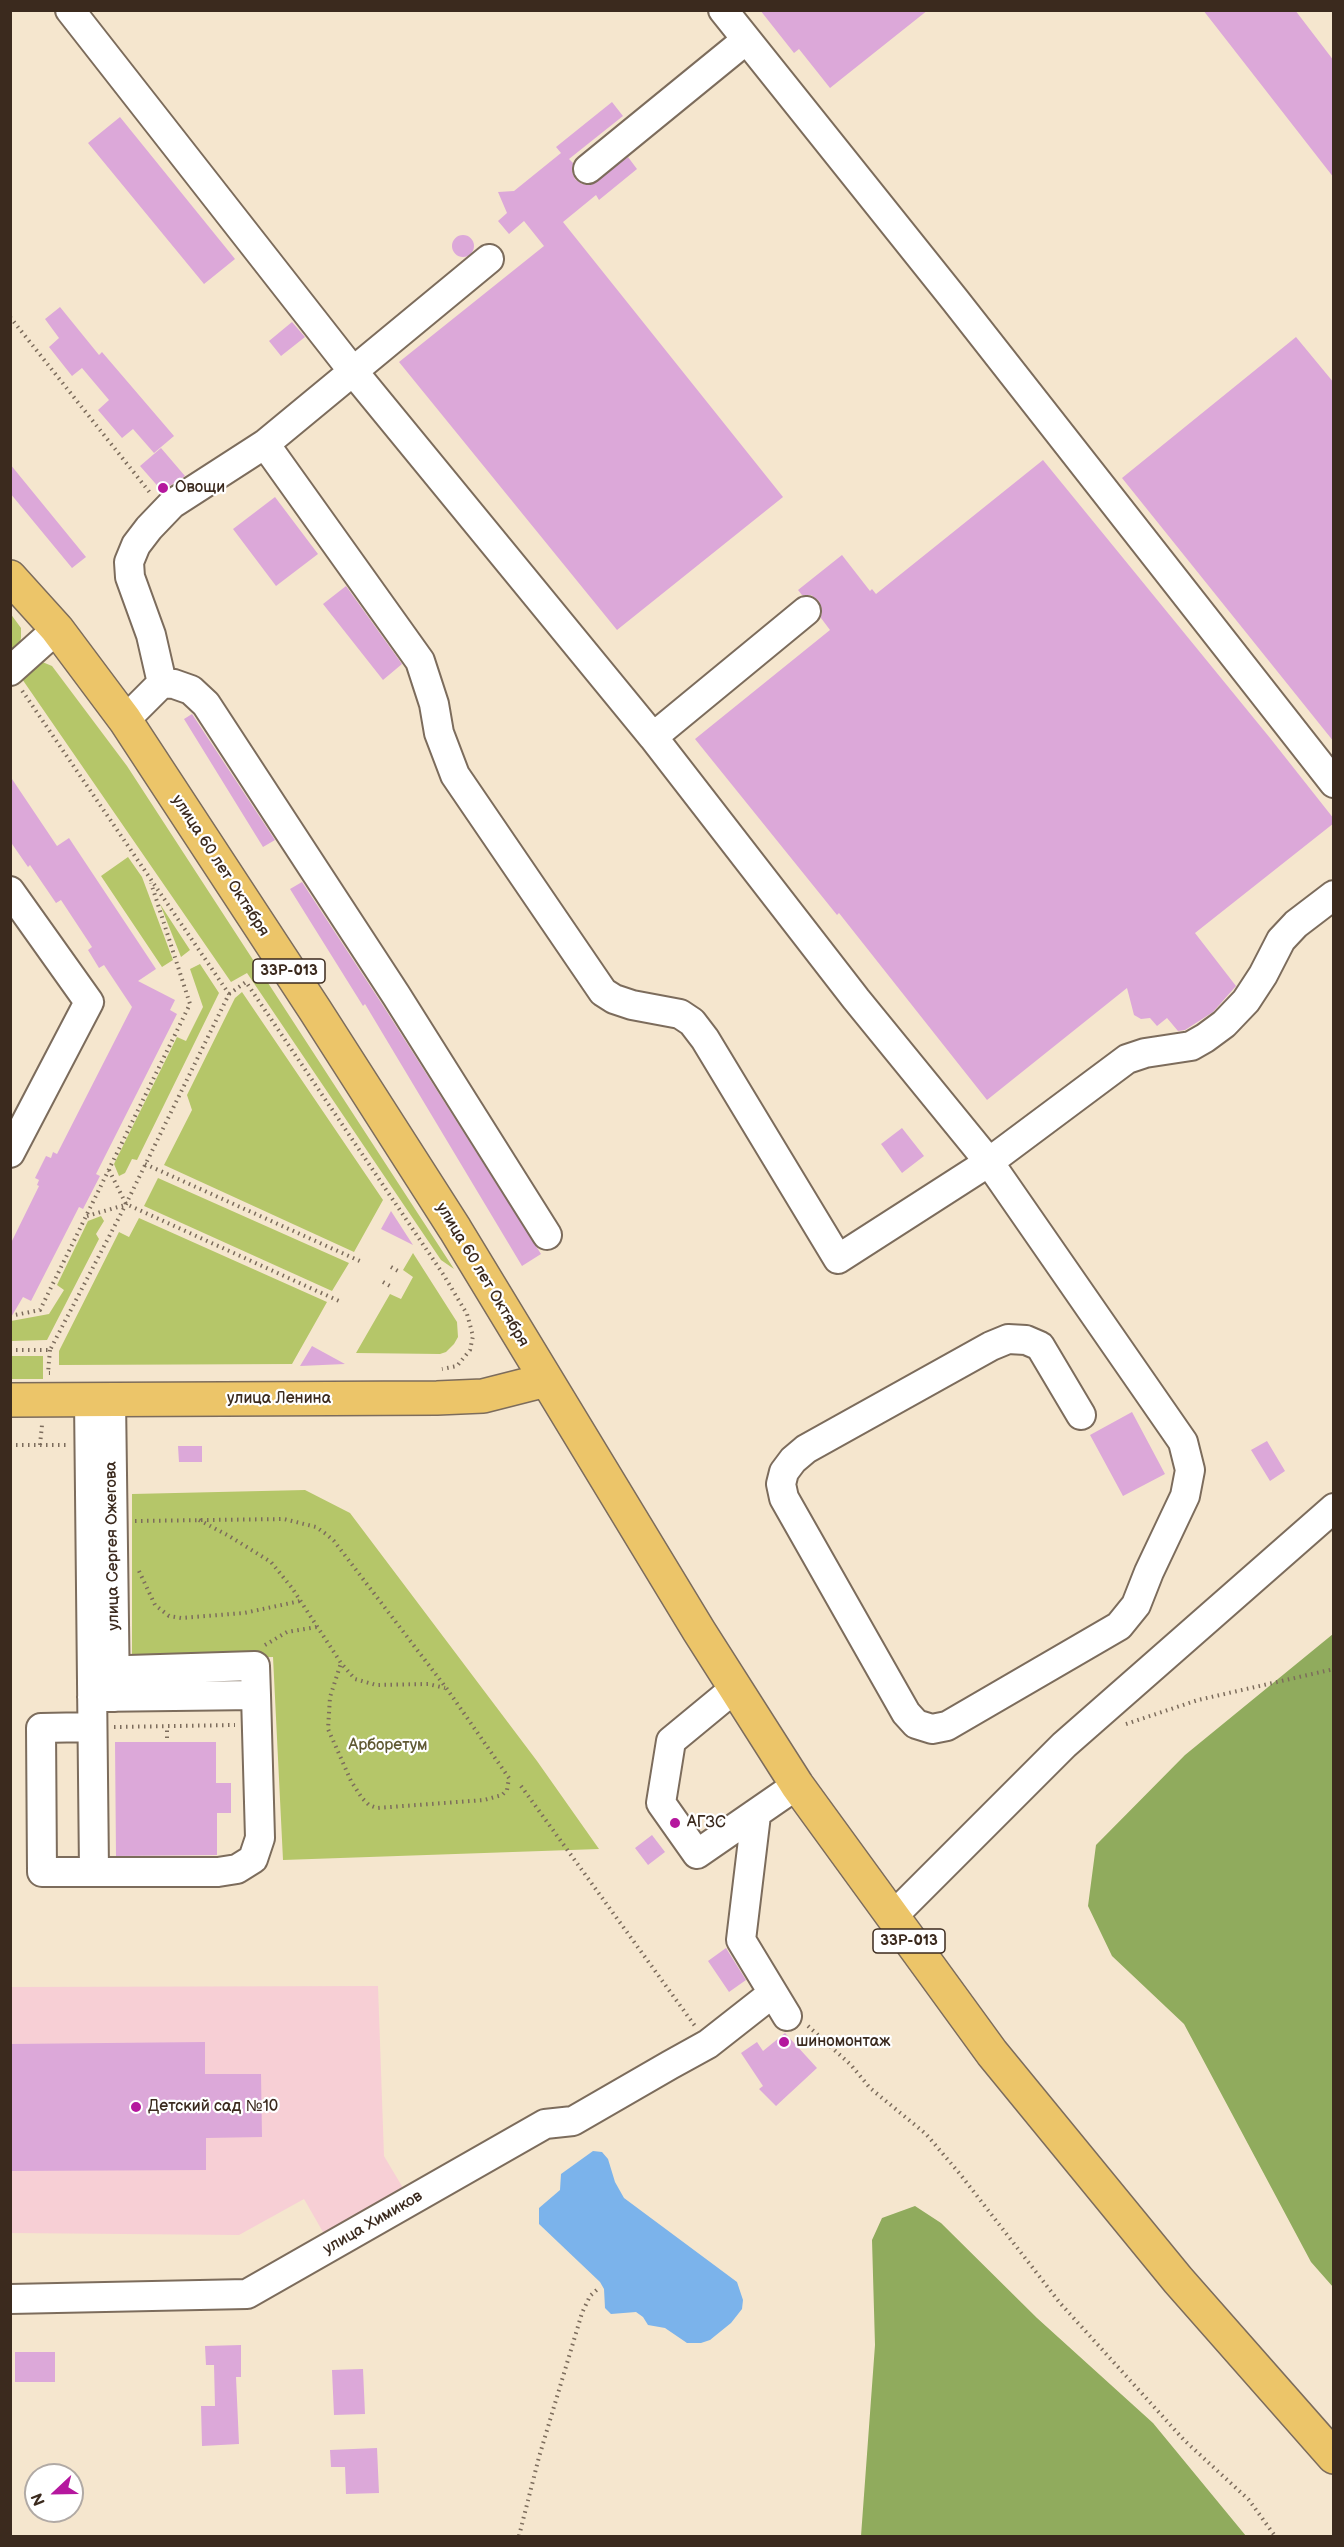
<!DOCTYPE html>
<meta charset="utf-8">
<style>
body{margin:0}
#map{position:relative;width:1344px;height:2547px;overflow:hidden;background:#f5e6ce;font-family:"Balsamiq Sans",sans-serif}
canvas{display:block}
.frame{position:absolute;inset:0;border:12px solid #3b2a1e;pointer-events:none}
.north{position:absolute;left:24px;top:2463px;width:60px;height:60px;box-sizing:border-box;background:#fff;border:2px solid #b1aaa5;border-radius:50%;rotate:248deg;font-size:16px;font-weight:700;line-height:24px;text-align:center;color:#3b2a1e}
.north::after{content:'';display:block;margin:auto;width:21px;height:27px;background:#b5179e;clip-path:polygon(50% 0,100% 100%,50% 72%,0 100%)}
</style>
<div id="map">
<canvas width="1344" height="2547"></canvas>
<div class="frame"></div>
<div class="north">N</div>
</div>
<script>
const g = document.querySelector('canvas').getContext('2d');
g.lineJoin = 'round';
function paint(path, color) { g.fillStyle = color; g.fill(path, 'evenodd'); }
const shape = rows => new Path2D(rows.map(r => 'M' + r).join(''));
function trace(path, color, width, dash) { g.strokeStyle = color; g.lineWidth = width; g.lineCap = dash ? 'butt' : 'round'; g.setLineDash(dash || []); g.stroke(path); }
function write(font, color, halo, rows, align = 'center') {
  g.font = font + ' "Balsamiq Sans",sans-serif'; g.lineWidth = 4.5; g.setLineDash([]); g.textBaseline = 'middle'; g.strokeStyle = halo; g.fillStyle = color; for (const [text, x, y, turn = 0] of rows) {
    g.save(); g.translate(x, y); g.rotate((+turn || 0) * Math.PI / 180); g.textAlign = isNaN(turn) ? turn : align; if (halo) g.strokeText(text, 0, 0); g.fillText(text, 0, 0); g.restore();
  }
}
const built = shape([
 [378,1986,384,2156,406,2193,327,2239,304,2199,239,2235,11,2233,11,1987]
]);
const green = shape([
 [10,613,21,628,21,637,20,646,10,658],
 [40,661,52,666,127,766,454,1269,441,1260,247,973,231,982,20,676],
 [128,857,142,877,173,960,162,967,101,876],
 [160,904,190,950,181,957],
 [200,964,219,993,137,1160,132,1159,125,1173,119,1176,114,1164,177,1037,186,1041,203,1007,190,969],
 [242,992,383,1200,354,1252,164,1165,192,1110,187,1095,235,998],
 [158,1178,349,1263,332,1291,144,1206],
 [101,1216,104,1221,96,1234,99,1239,47,1340,11,1341,11,1321,49,1314,64,1290,57,1285,88,1221],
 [139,1218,327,1302,292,1364,59,1365,59,1351,119,1232,129,1237],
 [413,1253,457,1322,458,1337,454,1344,446,1352,440,1354,356,1353,390,1294,401,1299,413,1277,403,1270],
 [11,1356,43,1356,43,1379,11,1379],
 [305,1490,350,1513,537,1761,599,1849,283,1860,273,1657,132,1660,132,1494]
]);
const forest = shape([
 [1333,1634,1333,2287,1311,2262,1184,2024,1112,1956,1088,1906,1096,1845,1185,1755],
 [915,2206,941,2223,1037,2318,1153,2423,1246,2536,861,2536,875,2345,872,2240,882,2218]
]);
const water = shape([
 [593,2151,602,2152,608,2159,615,2182,624,2198,737,2282,743,2300,742,2309,731,2323,710,2340,701,2343,687,2343,665,2328,648,2325,643,2317,636,2312,611,2314,605,2308,604,2289,600,2282,539,2224,539,2208,560,2190,561,2174]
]);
const building = shape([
 [760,10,928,10,830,88,799,49,794,53],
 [1203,10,1295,10,1334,61,1334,178],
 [612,102,623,116,569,159,573,163,572,172,575,179,582,184,591,185,628,157,637,169,599,200,596,195,563,222,783,497,617,630,399,362,544,246,524,221,509,234,498,221,507,213,498,192,514,191,561,153,556,147],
 [120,117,235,259,204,284,88,143],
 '452 246a11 11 0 1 1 22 0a11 11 0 1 1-22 0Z',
 [60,307,99,355,102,352,174,436,154,453,133,429,122,438,98,410,109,400,82,368,72,376,49,347,59,338,45,319],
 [292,322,305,337,281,356,269,341],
 [1296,337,1334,383,1334,742,1122,478],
 [161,448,185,476,162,491,140,466],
 [1043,460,1270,738,1334,819,1334,823,1195,933,1236,986,1213,1012,1185,1030,1178,1031,1167,1018,1157,1026,1150,1018,1141,1019,1134,1015,1127,988,987,1100,839,913,837,915,695,739,830,630,821,618,822,609,819,601,811,595,802,595,798,590,842,555,870,591,872,589,876,594],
 [10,464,86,557,72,568,10,493],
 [275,497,318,554,276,586,233,529],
 [346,586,402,664,383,680,323,604],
 [192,714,275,840,263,847,184,719],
 [10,776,57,846,69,838,156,969,138,981,175,1000,170,1010,177,1014,96,1174,100,1176,83,1209,79,1207,31,1301,23,1297,10,1319,10,1245,39,1186,37,1185,39,1180,35,1178,46,1156,51,1158,53,1152,57,1154,132,1007,104,965,99,968,88,950,92,947,61,900,56,903,30,865,28,867,10,841],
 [302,882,382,1004,541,1254,522,1266,365,1004,363,1006,290,889],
 [902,1128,924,1156,902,1173,881,1144],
 [391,1211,413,1245,381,1229],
 [312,1346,345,1364,300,1366],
 [1132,1412,1165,1474,1123,1496,1090,1435],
 [1267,1441,1285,1471,1270,1481,1251,1450],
 [178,1446,202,1446,202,1462,179,1462],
 [115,1742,216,1742,216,1783,231,1783,231,1813,217,1813,217,1855,116,1856],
 [652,1835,665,1852,648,1865,635,1848],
 [726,1948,746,1980,729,1992,708,1961],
 [785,2033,817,2068,776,2106,759,2089,763,2086,741,2053,757,2042,763,2051],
 [205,2042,205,2074,261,2074,262,2137,206,2138,206,2170,10,2171,10,2044],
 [241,2345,241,2377,236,2377,239,2444,202,2446,201,2406,215,2406,214,2365,206,2365,205,2346],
 [15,2352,55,2352,55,2382,15,2382],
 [363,2369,365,2414,334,2415,332,2370],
 [377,2448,379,2493,346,2494,345,2467,331,2467,330,2450]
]);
const path = shape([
 [10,317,151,494],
 [229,994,246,982,443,1274,467,1314,473,1336,470,1350,457,1366,442,1369],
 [145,1164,362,1262],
 [109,1170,126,1204,339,1301],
 [87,1216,125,1205],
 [391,1267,398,1271],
 [383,1282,390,1286],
 [10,1316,40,1310,190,1004,151,883],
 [10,1350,50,1350,126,1204,229,994,21,689],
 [50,1350,48,1373,50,1373],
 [10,1445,67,1445],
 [40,1445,42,1425],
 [199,1520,229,1536,271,1562,292,1588,341,1663,355,1679,376,1685,428,1684,445,1688],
 [135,1521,284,1519,316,1527,326,1534,334,1541,447,1689,509,1778,507,1790,502,1795,484,1800,377,1808,369,1805,362,1798,351,1781,328,1729,330,1697,341,1663],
 [139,1571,155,1605,169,1616,181,1618,244,1613,300,1601],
 [265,1645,287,1632,317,1627],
 [1126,1724,1198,1700,1334,1669],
 [114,1727,235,1725],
 [167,1738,167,1726],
 [521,1786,695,2026],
 [808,2026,851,2065,870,2088,926,2134,960,2174,1060,2303,1184,2440,1249,2500,1275,2536],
 [519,2536,539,2457,582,2313,590,2296,600,2287]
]);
const minor = shape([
 [70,10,352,370,653,737,856,999,989,1162,1183,1442,1190,1470,1185,1496,1149,1572,1136,1605,1119,1626,947,1726,932,1729,916,1724,906,1713,784,1498,781,1484,784,1472,793,1460,806,1449,991,1346,1008,1339,1026,1340,1040,1346,1081,1415],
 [723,10,955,300,1334,783],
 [588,169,746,40],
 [265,444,420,661,434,704,439,733,455,775,603,992,614,999,632,1005,680,1014,692,1022,705,1039,838,1259,989,1162,1127,1059,1145,1053,1191,1046,1205,1038,1224,1024,1246,1001,1263,975,1281,940,1296,924,1334,895],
 [10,671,57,629],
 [162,683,151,635,130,577,129,562,136,545,149,528,172,504,265,444,489,259],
 [125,720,162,683,174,684,191,690,206,704,396,995,547,1235],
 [653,737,806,611],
 [10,891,89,1002,10,1153],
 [89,1399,94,1871],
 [111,1399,115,1697],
 [97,1671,255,1666,256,1695],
 [734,1689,671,1741,661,1803,697,1854,797,1785],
 [92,1697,256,1695,260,1838,253,1859,237,1869,218,1872,42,1872,41,1728,92,1727],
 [756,1815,741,1940,787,2016],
 [892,1917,1064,1745,1334,1508],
 [10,2299,247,2294,545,2124,573,2121,670,2065,708,2044,773,1993]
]);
const major = shape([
 [10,577,57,629,125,720,315,1010,455,1229,699,1631,797,1785,992,2053,1178,2280,1334,2457],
 [10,1400,437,1398,483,1396,546,1380]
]);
const markers = [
 [163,488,6,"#b5179e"],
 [675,1823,6,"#b5179e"],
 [784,2042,6,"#b5179e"],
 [136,2107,6,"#b5179e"]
];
const shields = [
 [289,971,72],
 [909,1941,72]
];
const shieldNames = [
 ["33Р-013",289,971],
 ["33Р-013",909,1941]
];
const poiNames = [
 ["Овощи",175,488],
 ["АГЗС",687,1823],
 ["шиномонтаж",796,2042],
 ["Детский сад №10",148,2107]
];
const streetNames = [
 ["улица 60 лет Октября",220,866,57],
 ["улица 60 лет Октября",482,1275,59],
 ["улица Ленина",279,1399],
 ["улица Сергея Ожегова",113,1546,-91],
 ["улица Химиков",373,2223,-30]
];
const parkNames = [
 ["Арборетум",388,1746]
];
paint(built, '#f7cfd5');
paint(green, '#b5c669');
paint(forest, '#90ab5d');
paint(water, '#7bb3eb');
paint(building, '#dca8d9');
trace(minor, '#7c6c5c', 32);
trace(major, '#7c6c5c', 36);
trace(path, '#7c6c5c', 4, [1.5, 4.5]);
trace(minor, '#fff', 28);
trace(major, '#ecc569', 33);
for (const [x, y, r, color] of markers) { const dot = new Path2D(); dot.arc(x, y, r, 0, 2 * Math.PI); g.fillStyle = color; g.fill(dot); trace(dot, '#fff', 2); }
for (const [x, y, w] of shields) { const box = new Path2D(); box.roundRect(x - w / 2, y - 12, w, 24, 4.5); g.fillStyle = '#fff'; g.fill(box); trace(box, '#3b2a1e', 1.5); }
write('bold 15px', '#3b2a1e', null, shieldNames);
write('16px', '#3b2a1e', '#fff', poiNames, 'left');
write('16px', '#3b2a1e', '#fff', streetNames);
write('16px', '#605934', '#fff', parkNames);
</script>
